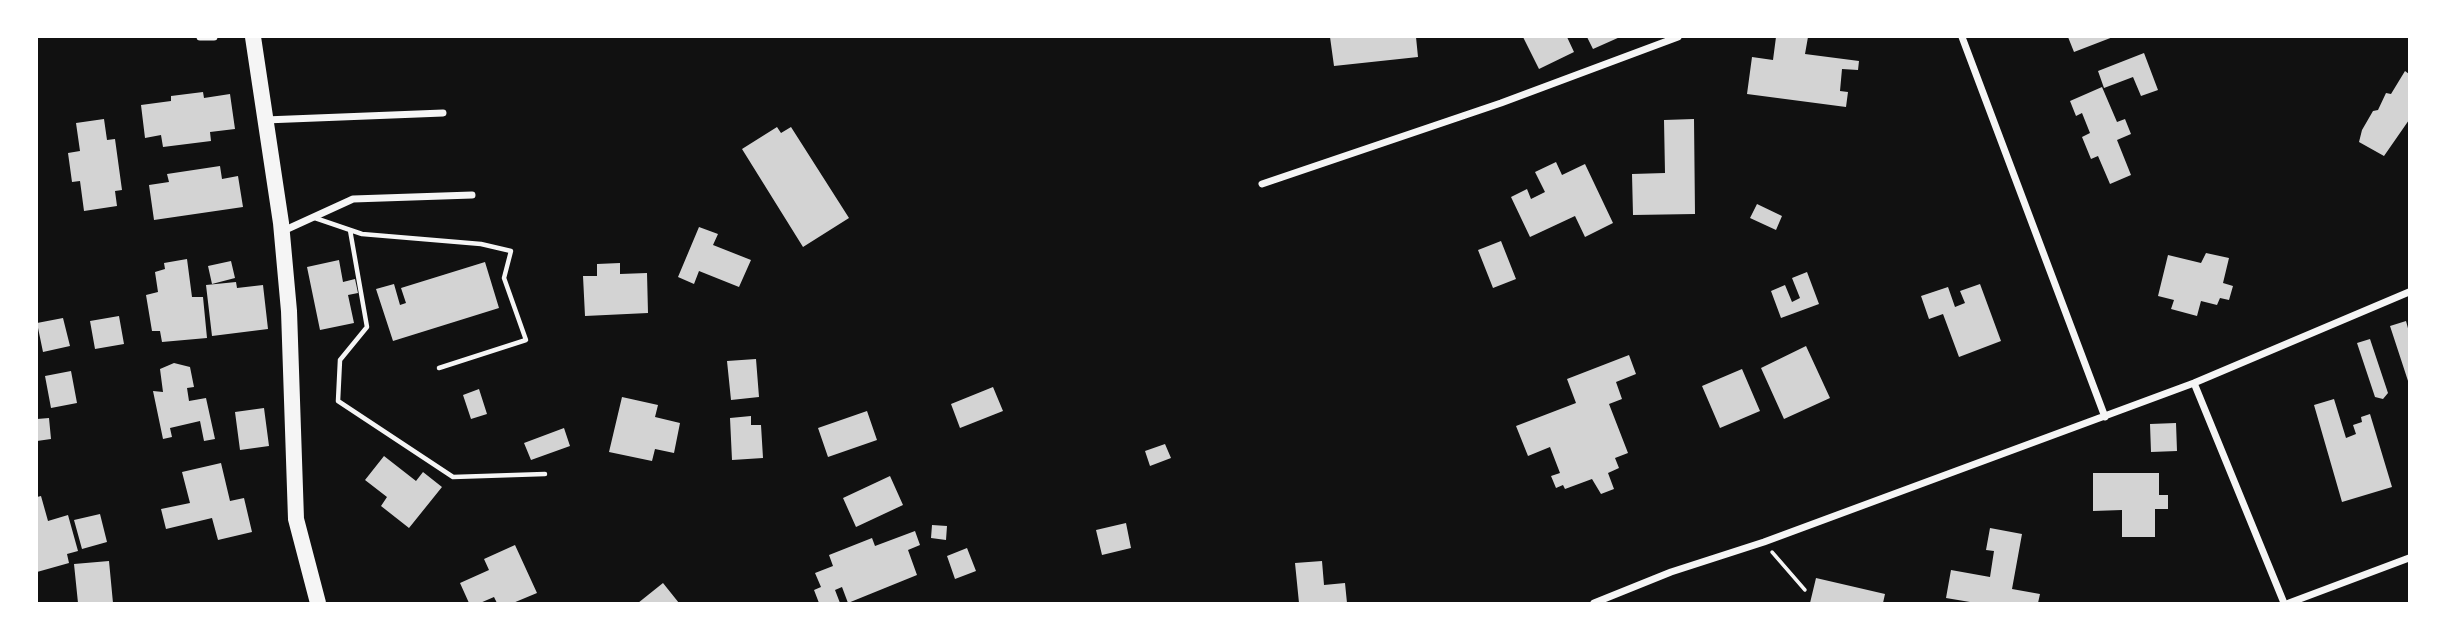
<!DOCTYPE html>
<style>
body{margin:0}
#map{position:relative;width:2446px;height:640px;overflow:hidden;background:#111;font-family:Spectral,serif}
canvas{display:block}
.frame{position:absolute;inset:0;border:38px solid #fff;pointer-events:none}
</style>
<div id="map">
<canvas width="2446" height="640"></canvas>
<div class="frame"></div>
</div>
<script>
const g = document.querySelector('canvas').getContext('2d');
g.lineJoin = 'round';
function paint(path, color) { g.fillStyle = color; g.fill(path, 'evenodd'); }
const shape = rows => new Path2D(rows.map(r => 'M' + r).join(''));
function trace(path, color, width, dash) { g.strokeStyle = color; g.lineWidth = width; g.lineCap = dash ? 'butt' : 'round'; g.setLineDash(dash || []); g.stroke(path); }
const building = shape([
 [1330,37,1416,37,1418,57,1334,66],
 [1523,37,1567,37,1574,52,1539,69],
 [1587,37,1620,37,1593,49],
 [1776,37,1808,37,1805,54,1859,61,1858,70,1842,69,1840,91,1848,92,1846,107,1747,94,1752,57,1773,60],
 [2068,37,2113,37,2074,52],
 [2144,53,2158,90,2141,96,2133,77,2104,88,2098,71],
 [2405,71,2409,74,2409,120,2384,156,2359,142,2362,130,2373,111,2378,110,2386,93,2391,94],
 [2102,87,2117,122,2125,119,2131,134,2117,140,2131,175,2110,184,2098,156,2091,159,2082,137,2090,133,2082,113,2076,116,2070,101],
 [203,92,204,98,230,94,235,129,210,132,211,141,163,147,161,135,145,138,141,105,171,101,171,96],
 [104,119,107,140,115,139,122,190,115,191,117,206,84,211,80,181,72,182,68,153,80,151,76,123],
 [1694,119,1695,214,1633,215,1632,174,1665,173,1664,120],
 [777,127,781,133,791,127,849,218,803,247,742,149],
 [1556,162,1562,175,1585,164,1613,223,1585,237,1575,216,1530,237,1511,197,1527,189,1531,199,1545,192,1535,172],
 [220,166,222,179,238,176,243,207,154,220,149,185,169,182,167,174],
 [1757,204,1782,216,1776,230,1750,218],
 [699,227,718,234,713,245,751,260,739,287,699,271,694,284,678,277],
 [1501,241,1516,279,1493,288,1478,250],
 [2206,253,2229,258,2223,283,2233,286,2229,300,2220,298,2217,305,2201,301,2197,316,2171,309,2174,300,2158,296,2168,255,2201,263],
 [187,259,192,297,203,297,207,338,162,342,160,331,152,331,146,295,158,292,155,272,165,269,164,263],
 [339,260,343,282,355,279,358,293,348,295,354,323,320,330,307,267],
 [231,261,235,278,212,284,208,266],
 [485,262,499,308,393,341,376,289,394,284,400,305,406,303,401,288],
 [620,263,620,274,647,273,648,313,585,316,583,276,597,276,597,264],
 [1807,272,1819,304,1781,318,1771,291,1785,285,1792,302,1800,298,1792,278],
 [236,282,237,288,263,285,268,329,212,336,206,285],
 [1980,284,2001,341,1959,357,1943,314,1929,319,1921,296,1948,287,1955,307,1965,303,1960,291],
 [119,316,124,344,95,349,90,321],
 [63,318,70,346,43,352,37,323],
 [2406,321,2409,332,2409,384,2390,326],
 [2370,339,2388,393,2383,399,2375,397,2357,343],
 [1806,346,1830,398,1784,419,1761,368],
 [1629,355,1636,374,1616,382,1622,399,1609,404,1628,453,1615,458,1619,468,1608,473,1614,489,1601,494,1592,479,1565,489,1563,485,1556,488,1551,476,1560,473,1550,447,1528,456,1516,426,1576,403,1567,379],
 [756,359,759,397,731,400,727,361],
 [174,363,190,367,194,387,187,388,189,401,206,398,215,439,204,441,200,421,170,428,172,437,163,439,153,391,163,392,160,369],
 [1742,369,1760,411,1720,428,1702,386],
 [71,371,77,403,51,408,45,376],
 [993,387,1003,411,960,428,951,404],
 [479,389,487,414,471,419,463,395],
 [622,397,658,405,655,417,680,423,674,453,655,449,652,461,609,452],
 [2334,399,2346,438,2356,434,2353,425,2362,422,2361,417,2370,414,2392,487,2342,502,2314,405],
 [264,408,269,446,240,450,235,412],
 [867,411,877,440,828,457,818,428],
 [751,416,751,425,761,425,763,458,732,460,730,418],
 [49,418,51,439,37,441,37,419],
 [2176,423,2177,451,2151,452,2150,424],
 [564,428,570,446,531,460,524,443],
 [1165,444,1171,458,1150,466,1145,451],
 [384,456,416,481,423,472,442,487,409,528,381,506,387,497,365,480],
 [221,463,230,501,244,498,252,532,218,540,212,518,166,529,161,509,190,503,182,472],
 [2093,473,2159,473,2159,495,2168,495,2168,509,2155,509,2155,537,2122,537,2122,510,2093,511],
 [890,476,903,505,856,527,843,498],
 [41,496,48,521,68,515,78,551,67,554,69,563,37,572,37,497],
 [100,514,107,542,82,549,74,520],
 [1126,523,1131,548,1102,555,1096,530],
 [932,525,947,526,946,540,931,538],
 [1990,528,2022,534,2012,589,2040,594,2038,603,1976,603,1946,598,1951,570,1990,577,1994,551,1986,550],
 [915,531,920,545,908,550,917,575,848,603,842,587,835,590,840,603,819,603,814,590,821,587,815,573,833,566,829,555,872,538,875,546],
 [515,545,537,593,513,603,497,603,494,597,480,603,469,603,460,583,489,570,484,559],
 [967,548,976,571,955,579,947,556],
 [109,561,113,603,78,603,74,564],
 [1322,561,1324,585,1345,583,1347,603,1299,603,1295,563],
 [1816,578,1885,594,1883,603,1810,603],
 [663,583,679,603,638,603]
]);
const path = shape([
 [1772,552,1805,590]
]);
const service = shape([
 [315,218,362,234,481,244,511,251,504,278,526,340,439,368],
 [350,230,367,327,340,360,338,401,453,477,545,474]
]);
const minor = shape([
 [200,37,214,37],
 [1962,37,2105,417],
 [265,120,443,113],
 [1262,184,1501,103,1678,37],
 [283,231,353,199,472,195],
 [2194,383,2284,603],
 [1594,603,1671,572,1764,542,2194,383,2409,292],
 [2289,603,2409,558]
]);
const trunk = shape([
 [253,37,281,223,289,311,296,519,318,603]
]);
paint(building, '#d3d3d3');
trace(path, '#f5f5f5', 3.5);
trace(service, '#f5f5f5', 4.5);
trace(minor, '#f5f5f5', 7);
trace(trunk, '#f5f5f5', 16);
</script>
